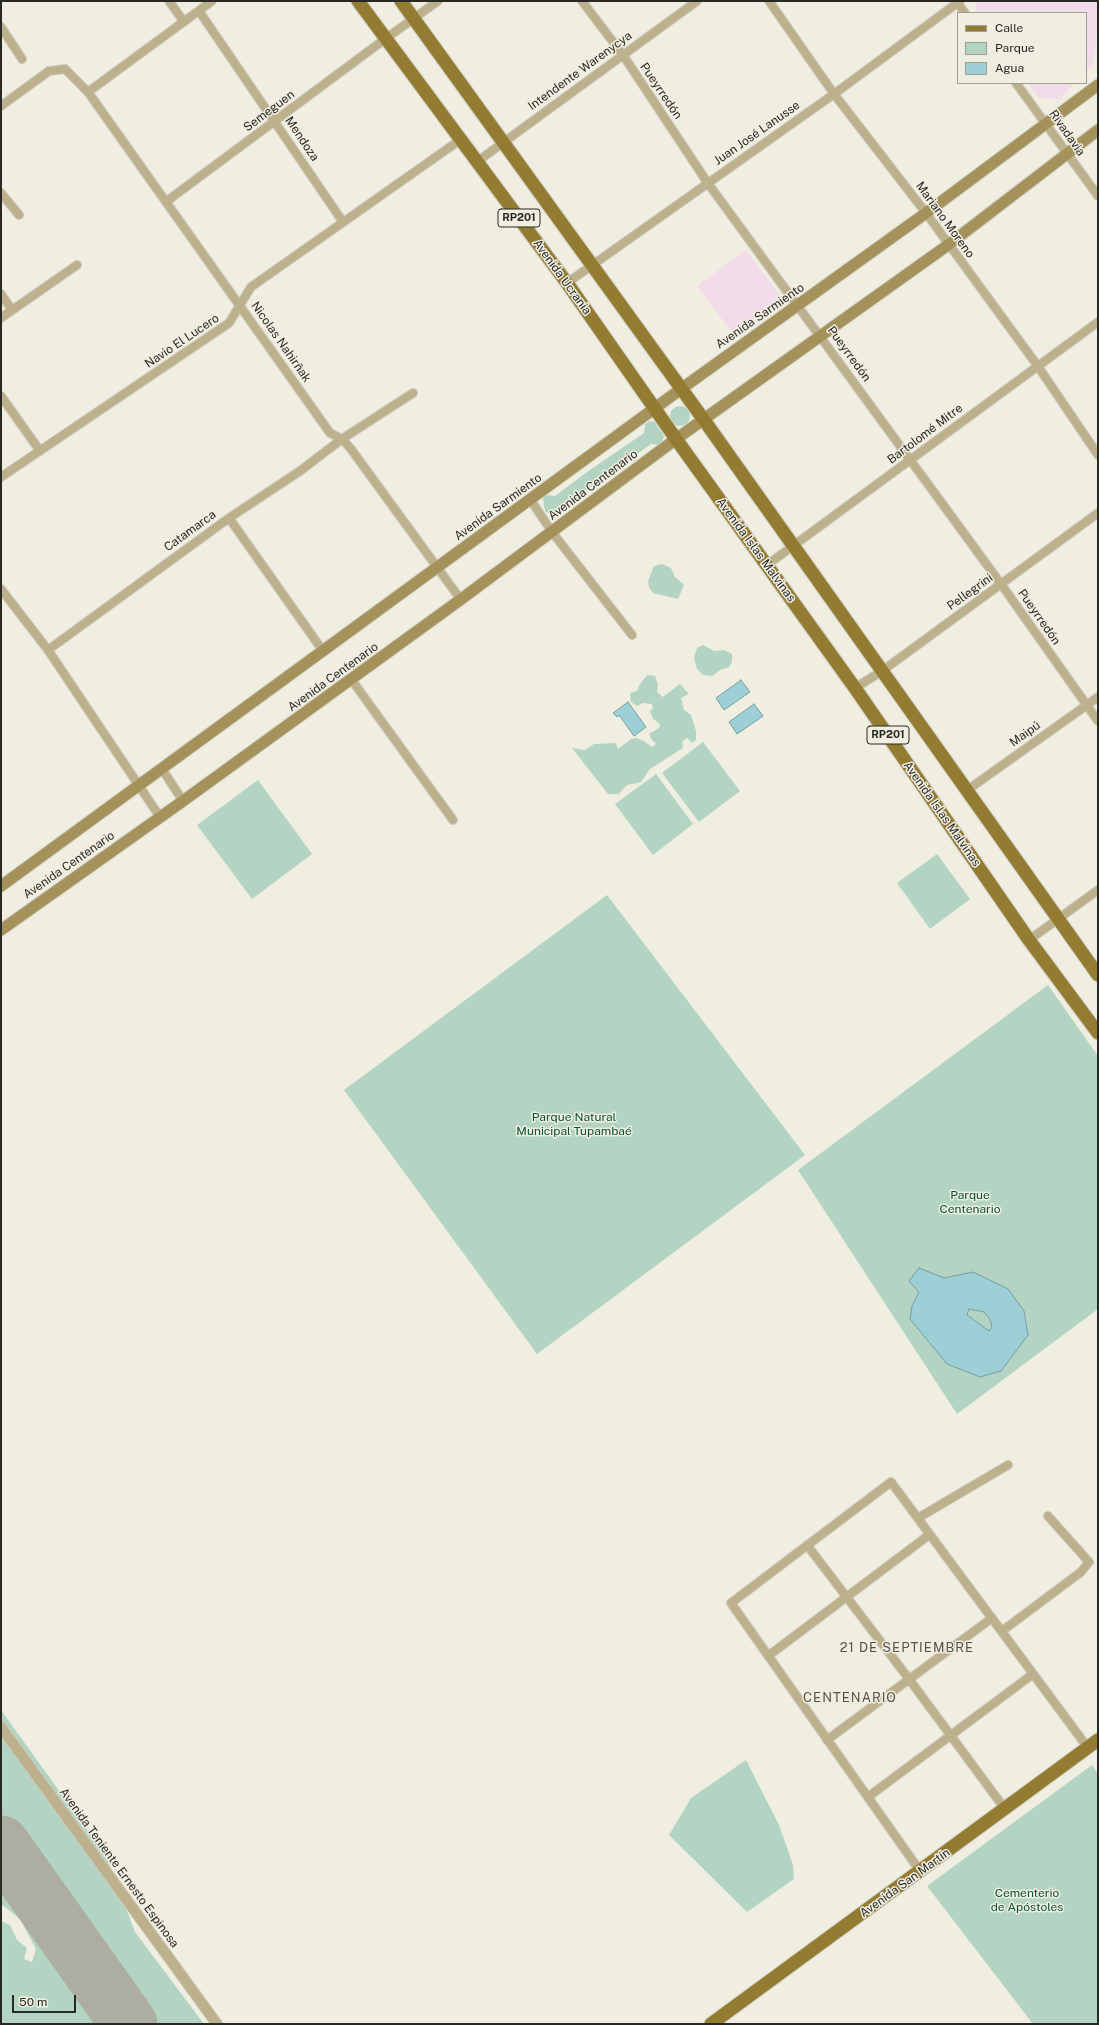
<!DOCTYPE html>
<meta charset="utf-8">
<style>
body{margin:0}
#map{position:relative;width:1099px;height:2025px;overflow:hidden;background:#f0eee0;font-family:"Public Sans",sans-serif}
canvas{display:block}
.frame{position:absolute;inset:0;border:2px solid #292924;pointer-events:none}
.legend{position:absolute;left:957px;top:12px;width:130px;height:72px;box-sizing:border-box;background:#f0eee0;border:1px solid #a09f95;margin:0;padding:5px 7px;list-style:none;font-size:12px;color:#292924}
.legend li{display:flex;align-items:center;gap:8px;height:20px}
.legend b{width:20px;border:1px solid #a09f95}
.scale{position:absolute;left:12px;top:1995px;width:64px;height:18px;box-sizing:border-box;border:2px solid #292924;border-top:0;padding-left:5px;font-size:12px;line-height:14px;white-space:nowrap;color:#292924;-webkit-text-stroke:3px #f0eee0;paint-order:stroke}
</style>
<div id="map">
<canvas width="1099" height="2025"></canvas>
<div class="frame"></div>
<ul class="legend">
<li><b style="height:5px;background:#947b32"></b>Calle</li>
<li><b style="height:11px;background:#b3d4c2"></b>Parque</li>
<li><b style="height:11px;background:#9ccfd6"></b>Agua</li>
</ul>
<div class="scale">50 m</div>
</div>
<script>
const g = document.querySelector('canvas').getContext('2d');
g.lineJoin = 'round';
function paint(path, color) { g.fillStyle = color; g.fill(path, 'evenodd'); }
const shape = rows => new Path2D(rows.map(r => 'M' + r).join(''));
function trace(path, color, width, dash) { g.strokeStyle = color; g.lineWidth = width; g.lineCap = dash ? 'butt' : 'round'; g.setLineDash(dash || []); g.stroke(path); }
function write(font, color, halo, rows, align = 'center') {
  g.font = font + ' "Public Sans",sans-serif'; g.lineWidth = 3; g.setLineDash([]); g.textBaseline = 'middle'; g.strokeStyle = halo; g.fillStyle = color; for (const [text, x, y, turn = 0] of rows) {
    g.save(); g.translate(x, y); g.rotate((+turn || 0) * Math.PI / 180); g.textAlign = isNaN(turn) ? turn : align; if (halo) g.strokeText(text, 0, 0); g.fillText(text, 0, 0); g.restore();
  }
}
const education = shape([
 [977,1,1098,1,1098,30,1093,64,1086,72,1086,13,979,13,975,7],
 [1028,83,1075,83,1060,99,1039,98],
 [746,250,782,298,734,335,697,286]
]);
const green = shape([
 '670 416a10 10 0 1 1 20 0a10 10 0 1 1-20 0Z',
 [650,421,655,422,658,427,664,436,662,442,658,445,651,444,563,507,562,513,556,518,545,511,543,499,546,495,555,496,587,472,644,433,645,424],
 [662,564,671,568,675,577,684,585,678,599,653,593,649,587,648,581,654,566],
 [703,645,714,651,724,650,732,654,732,662,729,667,720,670,712,676,703,675,697,669,694,658,697,648],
 [647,675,655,676,658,685,657,692,663,697,680,684,689,694,681,698,684,710,691,715,696,731,696,740,692,743,687,738,682,742,683,748,650,769,641,782,627,785,619,794,608,794,572,748,585,750,594,744,616,743,618,749,631,739,636,738,644,741,652,747,656,744,652,740,649,734,660,727,659,723,653,719,650,711,653,709,652,704,643,703,637,706,631,702,630,693,637,691,640,684],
 [703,742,740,791,699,822,662,773],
 [656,774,693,824,653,855,615,804],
 [258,780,312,854,252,899,197,825],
 [937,854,970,899,930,929,897,883],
 [607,895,805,1155,537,1354,344,1090],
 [1048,985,1098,1056,1098,1309,957,1414,798,1170],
 [1,1710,106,1856,135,1932,204,2024,1,2024,1,1921,10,1925,17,1940,27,1948,24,1959,32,1962,36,1949,20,1919,1,1904],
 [746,1760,779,1825,793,1865,794,1879,747,1912,669,1835,691,1798],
 [1092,1765,1098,1774,1098,2024,1033,2024,927,1886]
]);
const water = shape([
 [741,680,750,692,724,710,716,698,741,680],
 [628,702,646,727,634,736,619,715,617,717,613,713,628,702],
 [754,704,763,716,737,734,729,722,754,704],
 [919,1268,944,1278,973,1272,1008,1289,1024,1311,1028,1335,1001,1371,980,1377,947,1364,910,1319,912,1306,919,1292,909,1281,919,1268],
 [969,1309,984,1312,990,1319,992,1327,989,1331,967,1315,969,1309]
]);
const runway = shape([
 [1,1844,129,2024]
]);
const minor = shape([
 [169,1,184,22],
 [582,1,623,55,707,182,1001,584,1098,721],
 [769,1,834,94,926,213,1037,365,1098,455],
 [956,1,965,13],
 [199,11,343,222],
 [1,27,22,59],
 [1016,83,1098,196],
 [88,92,212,1],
 [1,106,49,71,65,69,88,92,330,433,342,439,351,449,461,600],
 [478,161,697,1],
 [1,193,19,215],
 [167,201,385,39,438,1],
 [567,283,834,94,960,1],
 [1,294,12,310],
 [1,318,77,265],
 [1,396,40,451],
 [1,477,229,323,251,287,460,140],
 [530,499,552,532,632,635],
 [229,518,323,651],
 [767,565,1098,322],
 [1,589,48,650,229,518,300,471,342,439,413,393],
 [48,650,160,817],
 [351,679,453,820],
 [855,688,882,671,1098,513],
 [162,769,183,801],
 [966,791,1098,697],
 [1029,940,1098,890],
 [918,1518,1008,1465],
 [807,1545,909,1679,1005,1809],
 [1002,1631,1081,1572,1089,1562,1048,1516],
 [768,1656,929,1535],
 [827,1740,992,1618],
 [868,1797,1033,1674],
 [920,1871,731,1603,891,1482,1088,1748]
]);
const tertiary = shape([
 [1,1727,217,2024]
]);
const secondary = shape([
 [1,886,681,389,926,213,1098,85],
 [1,930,183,801,460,600,676,439,948,245,1098,130]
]);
const primary = shape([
 [358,1,567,283,676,439,855,688,1029,940,1098,1033],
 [401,1,704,420,1098,975],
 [711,2024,1098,1740]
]);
const shields = [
 [519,218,42],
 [888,735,42]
];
const shieldNames = [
 ["RP201",519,218],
 ["RP201",888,735]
];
const streetNames = [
 ["Intendente Warenycya",580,71,-36],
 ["Pueyrredón",661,91,56],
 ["Semeguen",269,111,-37],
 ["Juan José Lanusse",757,133,-35],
 ["Rivadavia",1067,133,55],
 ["Mendoza",302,139,56],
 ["Mariano Moreno",945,220,54],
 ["Avenida Ucrania",562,277,54],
 ["Avenida Sarmiento",760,316,-35],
 ["Navio El Lucero",182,341,-34],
 ["Nicolas Nahirñak",281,342,55],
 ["Pueyrredón",849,354,54],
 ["Bartolomé Mitre",925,434,-37],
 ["Avenida Centenario",593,485,-37],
 ["Avenida Sarmiento",498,507,-36],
 ["Catamarca",190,531,-36],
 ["Avenida Islas Malvinas",756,550,54],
 ["Pellegrini",970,592,-36],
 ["Pueyrredón",1039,617,55],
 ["Avenida Centenario",333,677,-36],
 ["Maipú",1025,734,-36],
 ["Avenida Islas Malvinas",942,814,55],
 ["Avenida Centenario",69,865,-35],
 ["Avenida Teniente Ernesto Espinosa",119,1868,54],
 ["Avenida San Martín",905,1883,-36]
];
const parkNames = [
 ["Parque Natural",574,1117],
 ["Municipal Tupambaé",574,1131],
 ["Parque",970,1195],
 ["Centenario",970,1209],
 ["Cementerio",1027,1893],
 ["de Apóstoles",1027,1907]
];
const neighbourhoodNames = [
 ["21 DE SEPTIEMBRE",907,1648],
 ["CENTENARIO",850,1698]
];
paint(education, '#f2dcea');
paint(green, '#b3d4c2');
paint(water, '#9ccfd6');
trace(water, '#7a9da1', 1);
trace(runway, '#aeada2', 57);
trace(minor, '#cccbbe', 10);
trace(tertiary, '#cccbbe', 12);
trace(secondary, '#cccbbe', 13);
trace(primary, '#cccbbe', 15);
trace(minor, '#bdb08c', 8);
trace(tertiary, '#bdb08c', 10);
trace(secondary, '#a5925b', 11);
trace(primary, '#947b32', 13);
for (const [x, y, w] of shields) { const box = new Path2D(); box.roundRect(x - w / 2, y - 9, w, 18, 3); g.fillStyle = '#f0eee0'; g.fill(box); trace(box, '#292924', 1); }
write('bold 11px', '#292924', null, shieldNames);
write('12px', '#292924', '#f0eee0', streetNames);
write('12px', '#055236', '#f0eee0', parkNames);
g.letterSpacing = '1px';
write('13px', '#545247', '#f0eee0', neighbourhoodNames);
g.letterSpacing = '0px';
</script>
